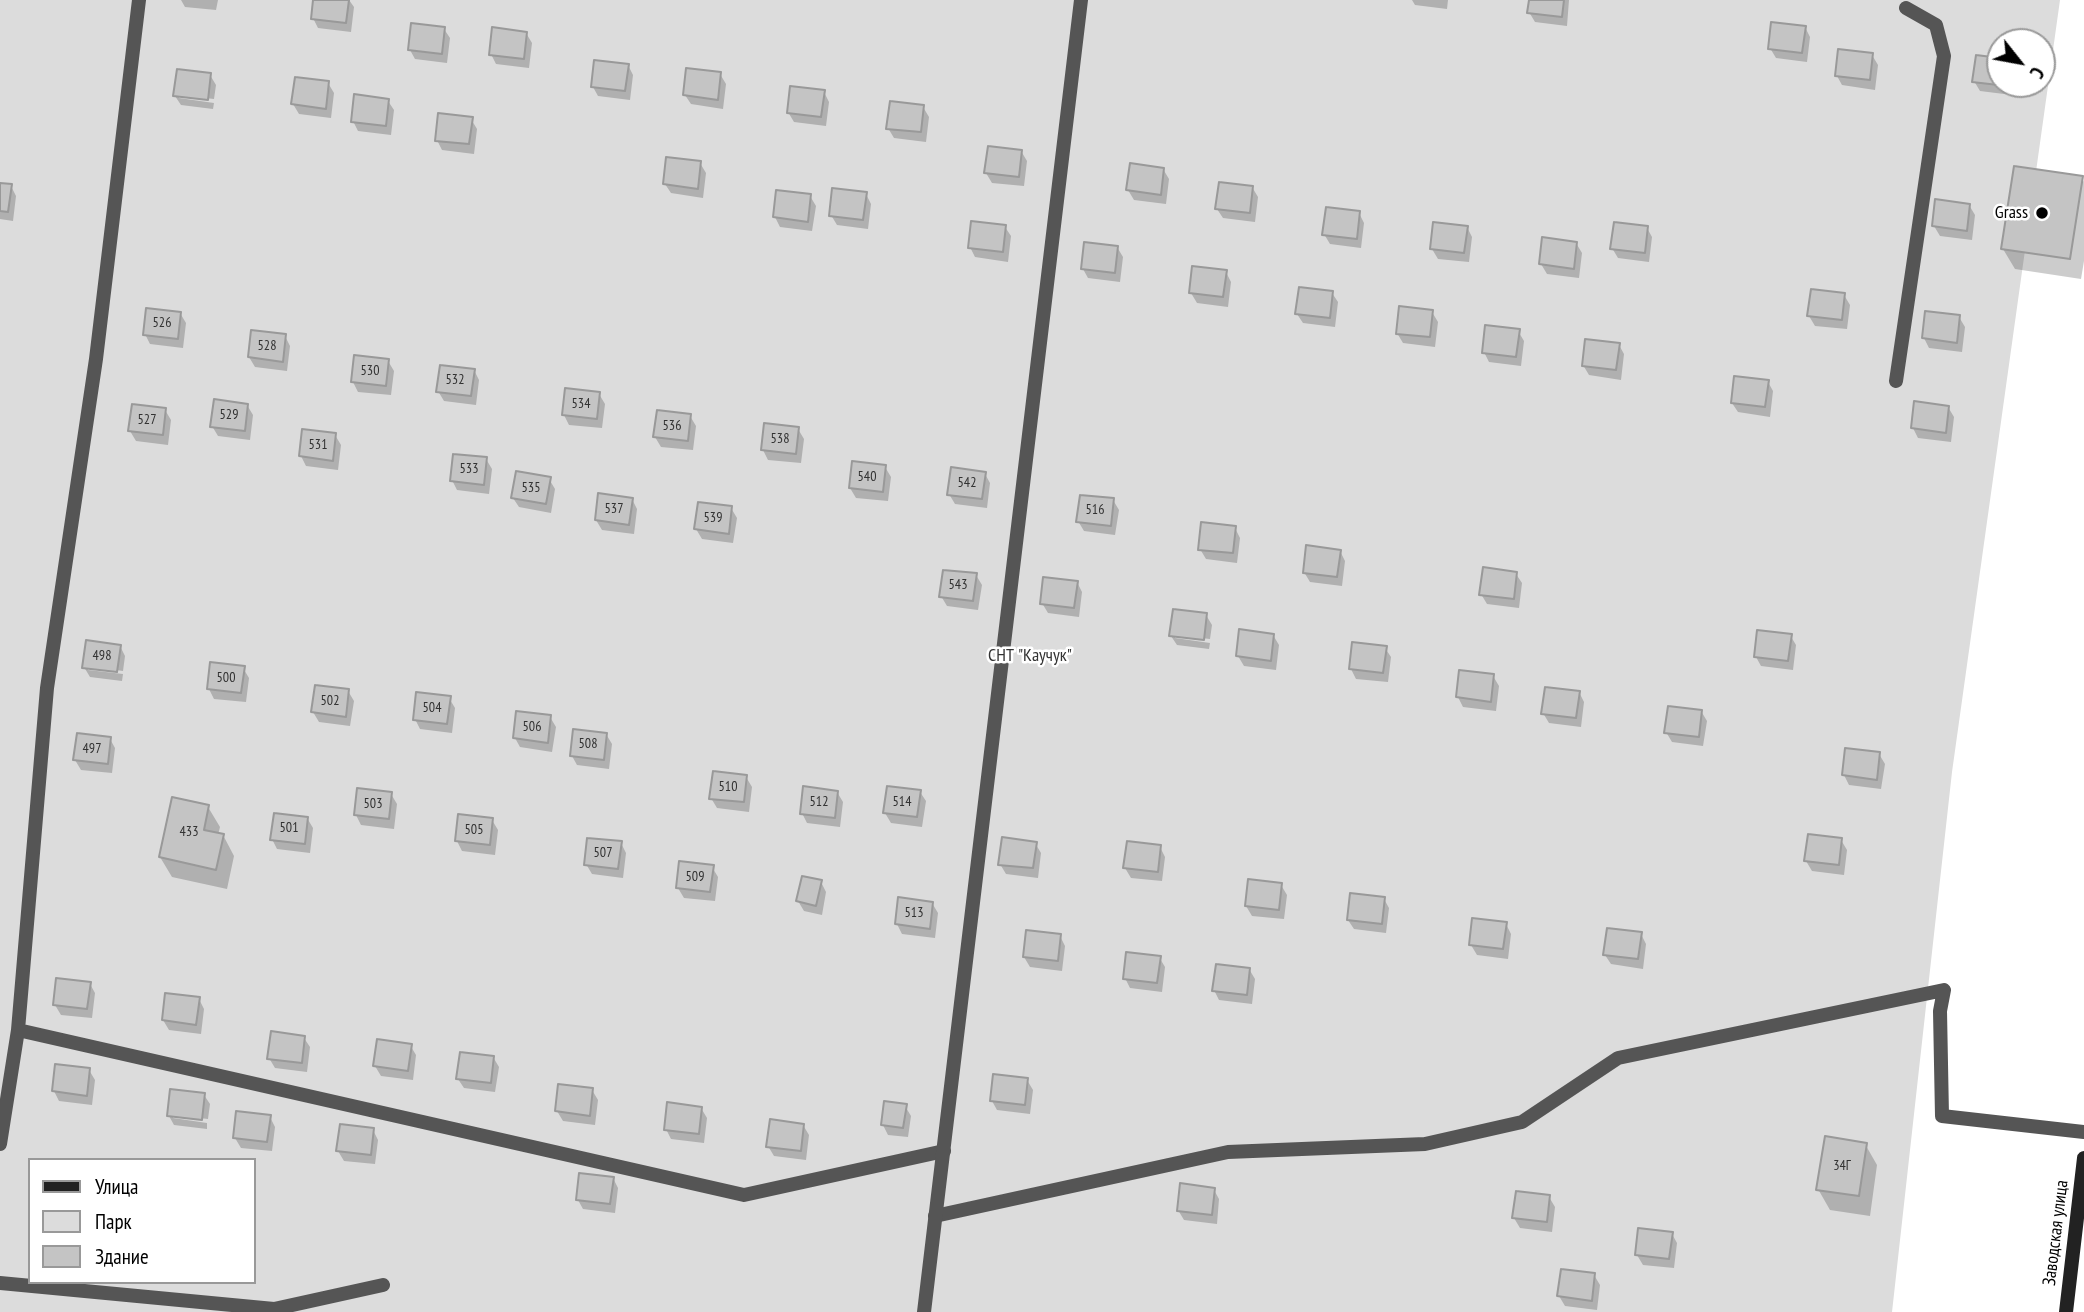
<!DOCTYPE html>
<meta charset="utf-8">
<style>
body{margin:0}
#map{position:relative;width:2084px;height:1312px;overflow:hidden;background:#fff;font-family:"PT Sans Narrow",sans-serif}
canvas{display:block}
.legend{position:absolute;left:28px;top:1158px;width:228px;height:126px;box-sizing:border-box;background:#fff;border:2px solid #999;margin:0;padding:9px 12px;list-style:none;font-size:21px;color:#000}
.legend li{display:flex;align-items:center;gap:14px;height:35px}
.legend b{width:35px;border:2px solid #999}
.north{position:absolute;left:1986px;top:28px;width:70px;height:70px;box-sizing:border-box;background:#fff;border:2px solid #999;border-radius:50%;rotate:121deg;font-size:19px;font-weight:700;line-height:28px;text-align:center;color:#000}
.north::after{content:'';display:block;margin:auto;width:24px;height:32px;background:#000;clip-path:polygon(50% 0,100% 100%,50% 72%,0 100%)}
</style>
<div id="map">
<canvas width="2084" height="1312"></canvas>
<ul class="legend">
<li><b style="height:9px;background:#222"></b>Улица</li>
<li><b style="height:19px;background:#dcdcdc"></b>Парк</li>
<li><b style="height:19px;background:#c4c4c4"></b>Здание</li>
</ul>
<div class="north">С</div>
</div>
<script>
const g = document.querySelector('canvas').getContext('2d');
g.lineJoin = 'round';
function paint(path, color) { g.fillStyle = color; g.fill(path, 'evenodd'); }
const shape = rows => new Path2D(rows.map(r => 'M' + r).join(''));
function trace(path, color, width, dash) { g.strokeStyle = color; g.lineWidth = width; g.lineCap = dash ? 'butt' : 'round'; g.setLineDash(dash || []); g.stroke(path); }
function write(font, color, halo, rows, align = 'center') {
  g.font = font + ' "PT Sans Narrow",sans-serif'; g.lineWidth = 5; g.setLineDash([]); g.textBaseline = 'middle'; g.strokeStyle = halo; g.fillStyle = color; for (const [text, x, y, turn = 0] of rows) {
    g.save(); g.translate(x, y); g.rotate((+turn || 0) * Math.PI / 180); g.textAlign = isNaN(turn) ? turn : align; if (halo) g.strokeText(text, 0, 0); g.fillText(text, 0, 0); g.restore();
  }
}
const green = shape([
 [0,0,2060,0,1952,772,1892,1312,0,1312],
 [2000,42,2042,42,2042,84,2000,84],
 [30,1160,254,1160,254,1282,30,1282]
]);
const shadow = shape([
 [181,0,218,0,216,10,185,7],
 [315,0,349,0,354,7,351,32,318,28,313,18],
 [1412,0,1448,0,1447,9,1415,5],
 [1531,0,1569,0,1567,26,1535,22,1529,12],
 [1805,27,1810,37,1807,62,1776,58,1770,48],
 [444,29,450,38,447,63,415,59,410,50],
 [526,33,532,43,529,68,496,64,491,54],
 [1872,55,1878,65,1875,90,1842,85,1837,76],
 [2000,59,2000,84,2014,84,2012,95,1980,91,1974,81],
 [628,65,633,75,630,100,598,96,593,87],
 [720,74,726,84,723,109,691,104,685,95],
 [210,75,216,85,214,99,179,95,179,98,214,103,213,109,181,105,175,96],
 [328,83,334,93,331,118,299,114,293,104],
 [824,92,829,102,826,126,794,122,788,112],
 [388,101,394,110,391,135,358,131,353,121],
 [923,107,929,117,926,142,894,138,888,128],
 [471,119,477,129,474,154,442,150,437,140],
 [1021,151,1027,161,1024,186,992,183,986,173],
 [700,163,706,173,703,198,671,193,665,184],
 [1163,169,1169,179,1166,204,1134,200,1128,190],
 [2082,178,2084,182,2084,261,2081,279,2015,269,2003,249],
 [0,185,11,186,16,196,13,221,0,219],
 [1252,187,1258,197,1255,222,1223,218,1217,209],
 [866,194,871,204,868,229,837,225,831,215],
 [810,196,816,206,812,231,780,227,775,217],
 [1969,205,1975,215,1972,240,1940,236,1934,226],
 [1359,213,1364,223,1361,248,1330,244,1324,234],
 [1005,227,1011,236,1008,262,975,257,970,247],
 [1467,227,1472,237,1469,262,1438,259,1432,249],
 [1647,228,1652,237,1649,262,1618,258,1612,248],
 [1576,243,1582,253,1579,278,1547,274,1541,264],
 [1117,247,1123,257,1120,282,1088,278,1083,269],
 [1226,272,1231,282,1228,307,1197,303,1191,293],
 [1332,293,1338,302,1335,327,1303,323,1297,314],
 [1844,295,1850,305,1847,329,1815,326,1809,316],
 [1432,312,1438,322,1435,347,1403,343,1397,333],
 [180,313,186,323,183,348,150,344,145,334],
 [1959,317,1965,327,1962,352,1929,348,1924,338],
 [1518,331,1524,341,1521,366,1489,362,1484,352],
 [285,336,290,346,287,371,255,367,249,357],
 [1619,345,1624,354,1621,380,1589,375,1583,365],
 [388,361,394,371,391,395,358,392,353,382],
 [474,370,479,380,476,405,444,401,438,391],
 [1768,382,1773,391,1770,417,1738,412,1732,403],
 [599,394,605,404,602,428,569,425,564,415],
 [247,405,253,415,250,440,218,436,212,426],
 [1948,407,1954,417,1951,442,1918,438,1913,428],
 [165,410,171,420,168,445,136,441,130,431],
 [690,416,696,426,693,450,661,447,655,437],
 [798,429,804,439,801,463,768,460,763,450],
 [335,435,341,445,338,470,306,466,301,456],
 [486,459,492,469,489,494,457,490,452,480],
 [885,467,891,477,888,501,856,498,850,488],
 [985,474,990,483,987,508,955,504,949,494],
 [549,479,555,489,551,513,519,507,513,498],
 [632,499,637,509,634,534,602,530,596,520],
 [1113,500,1119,510,1115,535,1084,531,1078,521],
 [731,508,737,518,733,543,702,539,696,529],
 [1235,528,1240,538,1237,563,1206,559,1200,549],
 [1340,551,1345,561,1342,586,1310,582,1304,572],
 [1516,574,1522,583,1519,608,1487,604,1481,594],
 [976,575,982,585,978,610,947,606,941,596],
 [1077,582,1082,592,1079,617,1048,613,1042,603],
 [1206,615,1212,625,1210,639,1175,635,1175,638,1210,643,1209,649,1177,645,1171,636],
 [1273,635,1279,645,1276,670,1244,666,1238,656],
 [1790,635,1796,645,1793,670,1761,666,1756,657],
 [120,646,125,656,123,671,88,666,88,670,123,674,122,681,90,677,84,667],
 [1385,648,1391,657,1388,682,1356,679,1351,669],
 [243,668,249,678,246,702,214,699,209,689],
 [1493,676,1499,686,1496,711,1463,707,1458,697],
 [348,691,354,701,350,726,319,722,313,712],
 [1579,692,1584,702,1581,727,1549,723,1543,713],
 [449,698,455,708,452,733,420,729,415,719],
 [1701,711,1707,721,1703,746,1672,742,1666,732],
 [550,717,556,727,552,752,520,747,515,738],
 [606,734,612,744,609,769,577,765,572,756],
 [110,739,115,748,112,773,81,770,75,760],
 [1879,754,1885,764,1881,789,1849,785,1844,775],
 [746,777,752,787,749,812,717,808,711,798],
 [837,792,843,802,840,827,807,823,802,813],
 [920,792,926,801,922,827,891,823,885,813],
 [391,794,397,804,394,829,361,825,356,815],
 [208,807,220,827,218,835,223,835,234,856,227,889,172,877,160,857],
 [307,818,313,828,310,853,277,849,272,839],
 [492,820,498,830,495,855,462,851,457,841],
 [1841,840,1847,850,1844,875,1812,871,1806,861],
 [621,843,626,853,623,878,592,874,586,864],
 [1035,843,1041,853,1038,878,1006,874,1000,864],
 [1160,847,1165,857,1162,881,1131,878,1125,868],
 [712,867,718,877,715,901,684,898,678,888],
 [821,882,826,892,822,915,804,911,798,901],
 [1281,885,1287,895,1284,919,1252,916,1246,906],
 [1384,899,1389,908,1386,933,1354,929,1348,920],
 [932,903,938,913,935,938,902,934,897,924],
 [1506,924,1511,934,1508,959,1477,955,1471,945],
 [1641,934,1646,944,1643,969,1611,964,1605,955],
 [1060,936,1065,946,1062,971,1030,967,1024,957],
 [1159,957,1165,967,1162,992,1130,988,1125,978],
 [1249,969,1255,979,1252,1004,1219,1000,1214,990],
 [90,984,95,993,92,1018,61,1015,55,1005],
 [199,999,204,1009,201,1034,169,1030,163,1020],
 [304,1038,310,1047,307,1072,275,1068,269,1058],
 [410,1045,416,1055,413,1080,381,1076,375,1066],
 [493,1057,499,1067,495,1092,464,1088,458,1079],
 [89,1070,95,1080,92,1105,59,1101,54,1091],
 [1027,1080,1033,1090,1030,1114,997,1110,992,1101],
 [592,1090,598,1100,595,1125,563,1121,557,1111],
 [204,1095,210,1104,208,1119,173,1115,173,1118,207,1123,207,1129,174,1125,169,1116],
 [905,1106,911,1116,908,1137,888,1135,883,1125],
 [701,1108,707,1118,704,1143,671,1139,666,1129],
 [270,1117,275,1127,272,1151,241,1148,235,1138],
 [803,1125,809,1135,806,1160,774,1156,768,1146],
 [373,1130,378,1140,375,1164,344,1161,338,1151],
 [1865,1144,1877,1165,1870,1216,1830,1210,1818,1189],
 [613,1178,618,1188,615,1213,583,1209,578,1200],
 [1214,1190,1219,1199,1217,1224,1184,1220,1178,1210],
 [1549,1197,1555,1207,1552,1232,1520,1228,1514,1218],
 [1672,1234,1677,1243,1674,1268,1643,1265,1637,1255],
 [1594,1275,1600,1285,1597,1310,1565,1306,1559,1296]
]);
const building = shape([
 [313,0,349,0,346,23,311,19,313,0],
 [1529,0,1564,0,1562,17,1527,13,1529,0],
 [1771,22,1806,26,1802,53,1768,49,1771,22],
 [411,23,445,27,442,54,408,50,411,23],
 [492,27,527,32,524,59,489,55,492,27],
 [1838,49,1873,53,1870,80,1835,76,1838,49],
 [1976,55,2000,58,2000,84,2008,84,2007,86,1972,82,1976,55],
 [594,60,629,64,625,91,591,87,594,60],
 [686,68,721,72,718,100,683,95,686,68],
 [177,69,211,73,208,100,173,96,177,69],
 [295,77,329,81,326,109,291,104,295,77],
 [790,86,825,90,821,117,787,113,790,86],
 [354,94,389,99,386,126,351,122,354,94],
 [890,101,924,105,921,132,886,129,890,101],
 [438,113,473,117,469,144,435,141,438,113],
 [988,146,1022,150,1019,177,984,173,988,146],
 [666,157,701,161,698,189,663,184,666,157],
 [1130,163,1164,168,1161,195,1126,190,1130,163],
 [2014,166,2083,176,2070,259,2001,249,2014,166],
 [1219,182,1253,186,1250,213,1215,209,1219,182],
 [0,183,12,184,8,212,0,211,0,183],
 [832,188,867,192,863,220,829,216,832,188],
 [776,190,811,194,808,222,773,217,776,190],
 [1935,199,1970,204,1967,231,1932,226,1935,199],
 [1326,207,1360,211,1357,239,1322,235,1326,207],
 [971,221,1006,225,1003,252,968,248,971,221],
 [1433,222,1468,226,1464,253,1430,249,1433,222],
 [1614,222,1648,226,1645,253,1610,249,1614,222],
 [1542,237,1577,242,1574,269,1539,264,1542,237],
 [1084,242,1118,246,1115,273,1081,269,1084,242],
 [1192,266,1227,270,1223,297,1189,293,1192,266],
 [1299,287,1333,291,1330,318,1295,314,1299,287],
 [1811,289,1845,293,1842,320,1807,316,1811,289],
 [1399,306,1433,310,1430,337,1396,334,1399,306],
 [146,308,181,312,178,339,143,335,146,308],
 [1925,311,1960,315,1957,343,1922,338,1925,311],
 [1485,325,1520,329,1516,357,1482,353,1485,325],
 [251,330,286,334,283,362,248,357,251,330],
 [1585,339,1620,343,1616,370,1582,366,1585,339],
 [354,355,389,359,386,386,351,382,354,355],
 [440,365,475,369,471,396,436,392,440,365],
 [1734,376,1769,380,1765,407,1731,403,1734,376],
 [565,388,600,392,597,419,562,415,565,388],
 [214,399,248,404,245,431,210,427,214,399],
 [1914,401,1949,406,1946,433,1911,428,1914,401],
 [132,404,166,408,163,435,128,431,132,404],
 [657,410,691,414,688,441,653,437,657,410],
 [764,423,799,427,796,454,761,450,764,423],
 [302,429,336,433,333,461,299,456,302,429],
 [453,454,487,457,484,485,450,481,453,454],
 [852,461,886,465,883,492,849,488,852,461],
 [951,467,986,472,982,499,947,495,951,467],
 [516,471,551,477,546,504,511,498,516,471],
 [598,493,633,498,629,525,595,520,598,493],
 [1080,495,1114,498,1111,526,1076,522,1080,495],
 [698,502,732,506,729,534,694,529,698,502],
 [1201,522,1236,526,1233,553,1198,550,1201,522],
 [1306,545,1341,550,1337,577,1303,573,1306,545],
 [1483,567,1517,572,1514,599,1479,595,1483,567],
 [943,570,977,573,973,601,939,597,943,570],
 [1043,577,1078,581,1074,608,1040,604,1043,577],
 [1173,609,1207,613,1204,640,1169,636,1173,609],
 [1239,629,1274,634,1271,661,1236,656,1239,629],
 [1757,630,1792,634,1788,661,1754,657,1757,630],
 [86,640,121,645,117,672,82,668,86,640],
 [1352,642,1387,646,1383,673,1349,669,1352,642],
 [210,662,245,666,241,693,207,689,210,662],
 [1459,670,1494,674,1491,702,1456,697,1459,670],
 [315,685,349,689,346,717,311,712,315,685],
 [1545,687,1580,691,1576,718,1541,714,1545,687],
 [416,692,451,696,447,724,413,720,416,692],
 [1668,706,1702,710,1699,737,1664,733,1668,706],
 [516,711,551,715,548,743,513,738,516,711],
 [573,729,607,733,604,760,570,756,573,729],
 [77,733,111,737,108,764,73,760,77,733],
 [1845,748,1880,752,1877,780,1842,775,1845,748],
 [713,771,747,775,744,802,709,799,713,771],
 [803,786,838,791,835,818,800,814,803,786],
 [887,786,921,790,917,817,883,813,887,786],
 [357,788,392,792,389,819,354,815,357,788],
 [172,797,209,805,204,830,224,834,216,870,159,857,172,797],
 [274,813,308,817,305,844,270,840,274,813],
 [458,814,493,818,490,845,455,841,458,814],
 [1808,834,1842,838,1839,865,1804,861,1808,834],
 [1002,837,1037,842,1033,868,998,865,1002,837],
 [587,838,622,841,618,869,584,865,587,838],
 [1127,841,1161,845,1158,872,1123,868,1127,841],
 [679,861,714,865,710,892,676,888,679,861],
 [802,876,822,880,816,906,796,901,802,876],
 [1248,879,1282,883,1279,910,1245,906,1248,879],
 [1350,893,1385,897,1382,924,1347,920,1350,893],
 [898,897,933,902,930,929,895,924,898,897],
 [1472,918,1507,922,1503,949,1469,945,1472,918],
 [1607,928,1642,932,1638,959,1603,955,1607,928],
 [1026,930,1061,934,1058,961,1023,957,1026,930],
 [1126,952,1161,956,1157,983,1123,979,1126,952],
 [1216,964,1250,968,1247,995,1212,991,1216,964],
 [56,978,91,982,87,1009,53,1005,56,978],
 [165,993,200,997,196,1025,162,1020,165,993],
 [271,1031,305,1036,302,1063,267,1059,271,1031],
 [377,1039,412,1044,408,1071,373,1066,377,1039],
 [460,1052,494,1056,491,1083,456,1079,460,1052],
 [55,1064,90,1068,87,1096,52,1091,55,1064],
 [993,1074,1028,1078,1025,1105,990,1101,993,1074],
 [558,1084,593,1088,590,1116,555,1111,558,1084],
 [170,1089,205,1093,202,1120,167,1116,170,1089],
 [884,1101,907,1104,903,1128,881,1125,884,1101],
 [667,1102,702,1107,699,1134,664,1130,667,1102],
 [236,1111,271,1115,267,1142,233,1138,236,1111],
 [770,1119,804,1124,801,1151,766,1147,770,1119],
 [340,1124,374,1128,371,1155,336,1151,340,1124],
 [1825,1136,1867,1143,1859,1196,1816,1190,1825,1136],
 [579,1173,614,1177,610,1204,576,1200,579,1173],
 [1180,1183,1215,1188,1212,1215,1177,1211,1180,1183],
 [1516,1191,1550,1195,1547,1222,1512,1218,1516,1191],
 [1638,1228,1673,1232,1669,1259,1635,1255,1638,1228],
 [1561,1269,1595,1273,1592,1301,1557,1296,1561,1269]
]);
const lane = shape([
 [1896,381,1944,56,1936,25,1906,8],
 [18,1030,744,1195,944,1151],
 [0,1144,18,1030,47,688,96,359,139,0],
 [935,1216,1228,1152,1425,1144,1522,1122,1618,1058,1944,990,1940,1011,1942,1116,2084,1132],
 [0,1283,274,1309,383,1285]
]);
const street = shape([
 [924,1312,1081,0]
]);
const secondary = shape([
 [2066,1312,2084,1158]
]);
const markers = [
 [2042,213,7,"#000"]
];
const numberNames = [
 ["526",162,323],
 ["528",267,346],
 ["530",370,371],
 ["532",455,380],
 ["534",581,404],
 ["529",229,415],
 ["527",147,420],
 ["536",672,426],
 ["538",780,439],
 ["531",318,445],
 ["533",469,469],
 ["540",867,477],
 ["542",967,483],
 ["535",531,488],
 ["537",614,509],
 ["516",1095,510],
 ["539",713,518],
 ["543",958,585],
 ["498",102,656],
 ["500",226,678],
 ["502",330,701],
 ["504",432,708],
 ["506",532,727],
 ["508",588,744],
 ["497",92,749],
 ["510",728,787],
 ["512",819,802],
 ["514",902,802],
 ["503",373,804],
 ["501",289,828],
 ["505",474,830],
 ["433",189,832],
 ["507",603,853],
 ["509",695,877],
 ["513",914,913],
 ["34Г",1842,1166]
];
const poiNames = [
 ["Grass",2028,213]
];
const parkNames = [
 ["СНТ \"Каучук\"",1030,656]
];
const streetNames = [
 ["Заводская улица",2056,1233,-83]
];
paint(green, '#dcdcdc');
paint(shadow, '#0003');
paint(building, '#c4c4c4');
trace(building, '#999', 2);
trace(lane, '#555', 14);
trace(street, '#555', 14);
trace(secondary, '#222', 14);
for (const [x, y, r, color] of markers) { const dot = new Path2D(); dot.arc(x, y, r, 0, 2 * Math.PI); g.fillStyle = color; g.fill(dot); trace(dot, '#fff', 2.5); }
write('14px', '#313131', null, numberNames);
write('18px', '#000', '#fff', poiNames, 'right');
write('18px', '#333', '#fff', parkNames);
write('18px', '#000', '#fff', streetNames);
</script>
